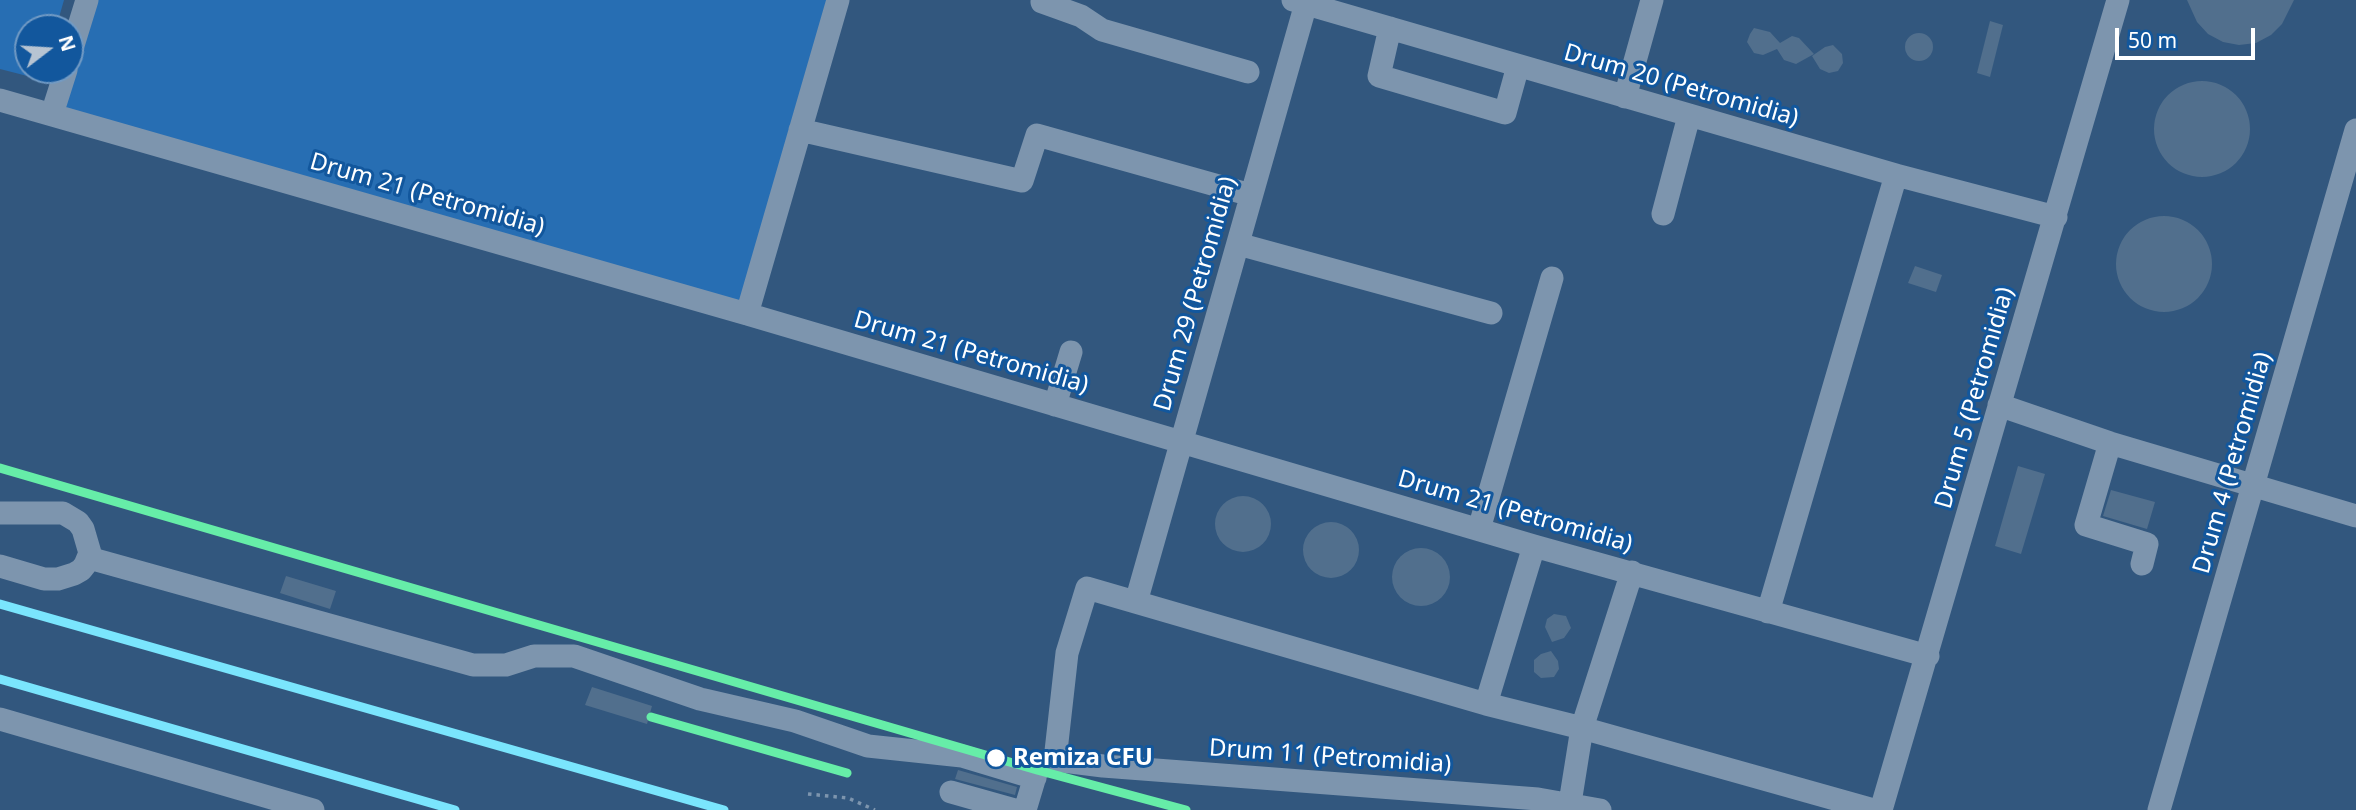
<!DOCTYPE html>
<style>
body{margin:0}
#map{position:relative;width:2356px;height:810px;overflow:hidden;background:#32577e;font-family:"Noto Sans",sans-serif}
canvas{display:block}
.north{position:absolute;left:14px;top:14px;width:70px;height:70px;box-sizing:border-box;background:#12579d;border:2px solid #719ac4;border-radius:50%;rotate:73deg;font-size:19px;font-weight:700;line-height:28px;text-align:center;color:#fff}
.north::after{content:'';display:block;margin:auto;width:24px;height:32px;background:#b7c4d2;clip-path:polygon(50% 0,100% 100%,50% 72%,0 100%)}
.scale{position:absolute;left:2115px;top:28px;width:140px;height:32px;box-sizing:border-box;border:4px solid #fff;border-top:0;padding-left:9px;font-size:21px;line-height:24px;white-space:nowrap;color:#fff;-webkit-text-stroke:5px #12579d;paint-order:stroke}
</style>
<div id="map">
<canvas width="2356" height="810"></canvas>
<div class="north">N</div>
<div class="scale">50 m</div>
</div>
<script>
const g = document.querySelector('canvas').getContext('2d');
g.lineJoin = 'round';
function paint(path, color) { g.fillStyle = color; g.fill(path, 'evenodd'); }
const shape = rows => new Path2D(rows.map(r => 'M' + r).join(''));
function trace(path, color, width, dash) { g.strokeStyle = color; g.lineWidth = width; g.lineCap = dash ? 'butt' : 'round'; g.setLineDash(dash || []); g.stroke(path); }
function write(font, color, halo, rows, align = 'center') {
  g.font = font + ' "Noto Sans",sans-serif'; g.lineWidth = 6; g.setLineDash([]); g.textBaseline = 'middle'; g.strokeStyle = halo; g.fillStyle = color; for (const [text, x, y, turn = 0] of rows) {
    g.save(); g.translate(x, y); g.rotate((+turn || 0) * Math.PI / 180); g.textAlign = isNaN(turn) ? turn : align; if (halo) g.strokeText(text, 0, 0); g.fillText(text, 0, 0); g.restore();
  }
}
const green = shape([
 [0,0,64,0,56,28,28,28,28,70,45,70,43,80,0,69],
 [87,0,838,0,747,314,52,114]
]);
const building = shape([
 [2187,0,2294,0,2282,24,2271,35,2256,43,2239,45,2223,42,2208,34,2197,22],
 [1990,21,2003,25,1990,77,1977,73],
 [1754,28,1770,32,1780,43,1792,36,1799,38,1814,54,1796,64,1784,60,1777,49,1763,55,1754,53,1747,42,1750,34],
 '1905 47a14 14 0 1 1 28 0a14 14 0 1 1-28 0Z',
 [1833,45,1842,54,1843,63,1838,71,1829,73,1820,69,1812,56,1825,47],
 '2154 129a48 48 0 1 1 96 0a48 48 0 1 1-96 0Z',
 '2116 264a48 48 0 1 1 96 0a48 48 0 1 1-96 0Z',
 [1915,266,1942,275,1936,292,1908,283],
 [2018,466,2045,474,2021,554,1995,546],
 [2111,490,2155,502,2147,529,2103,516],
 '1215 524a28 28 0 1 1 56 0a28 28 0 1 1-56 0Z',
 '1303 550a28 28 0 1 1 56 0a28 28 0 1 1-56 0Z',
 '1392 577a29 29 0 1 1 58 0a29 29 0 1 1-58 0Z',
 [286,576,336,591,330,609,280,593],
 [1554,614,1566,616,1571,628,1564,638,1552,642,1545,627,1547,619],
 [1551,651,1558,661,1559,669,1554,677,1541,678,1534,672,1534,660,1541,654],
 [592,687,652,706,647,724,585,705],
 [958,770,1017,787,1015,795,955,779]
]);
const path = shape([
 [808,794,848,798,875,810]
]);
const minor = shape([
 [1043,0,1042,2,1081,16,1102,30,1248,72],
 [1293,0,1896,175,2056,217],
 [1390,28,1379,76,1505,113,1518,66],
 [70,55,87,0],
 [1625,97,1652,0],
 [0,100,747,314,1534,546,1928,656],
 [52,114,66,70],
 [800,130,1022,181,1037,135,1251,195],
 [1663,214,1689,116],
 [1238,244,1491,313],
 [747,314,838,0],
 [1055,405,1071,352],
 [1999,405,2110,443,2356,516],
 [2110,443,2086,525,2147,544,2142,564],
 [0,513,63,513,78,522,83,529,90,553,85,565,81,570,74,574,58,579,44,579,0,566],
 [1479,529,1552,278],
 [89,558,473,665,506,665,534,656,574,656,700,699,795,721,868,746,962,756,1035,778],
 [1136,602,1307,0],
 [1768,612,1896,175],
 [1486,704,1534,546],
 [0,719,313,810],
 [1055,760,1103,766,1538,799,1600,810],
 [951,792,1015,810],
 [1570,803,1582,728,1632,572],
 [1025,810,1037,770,1055,760,1067,653,1087,588,1486,704,1582,728,1874,810],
 [1881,810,2118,0],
 [2159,810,2356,130]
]);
const rail1 = shape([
 [0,468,1037,770,1186,810],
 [651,717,847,773]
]);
const rail2 = shape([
 [0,604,724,810],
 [0,679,455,810]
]);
const markers = [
 [996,758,10,"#fff"]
];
const streetNames = [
 ["Drum 20 (Petromidia)",1681,86,16],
 ["Drum 21 (Petromidia)",427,195,16],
 ["Drum 29 (Petromidia)",1196,294,-74],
 ["Drum 21 (Petromidia)",971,353,16],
 ["Drum 5 (Petromidia)",1975,398,-74],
 ["Drum 4 (Petromidia)",2233,463,-74],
 ["Drum 21 (Petromidia)",1515,512,16],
 ["Drum 11 (Petromidia)",1330,757,4]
];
const stopNames = [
 ["Remiza CFU",1013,758]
];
paint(green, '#276eb3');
paint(building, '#516f8d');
trace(path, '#7d95ae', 3.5, [3.5, 5]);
trace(minor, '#7d95ae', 23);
trace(rail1, '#66eda8', 9);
trace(rail2, '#7ae5fd', 9);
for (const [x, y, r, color] of markers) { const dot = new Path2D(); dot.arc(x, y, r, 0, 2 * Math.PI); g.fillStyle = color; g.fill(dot); trace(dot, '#12579d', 2.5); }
write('24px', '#fff', '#12579d', streetNames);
write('bold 24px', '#fff', '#12579d', stopNames, 'left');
</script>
